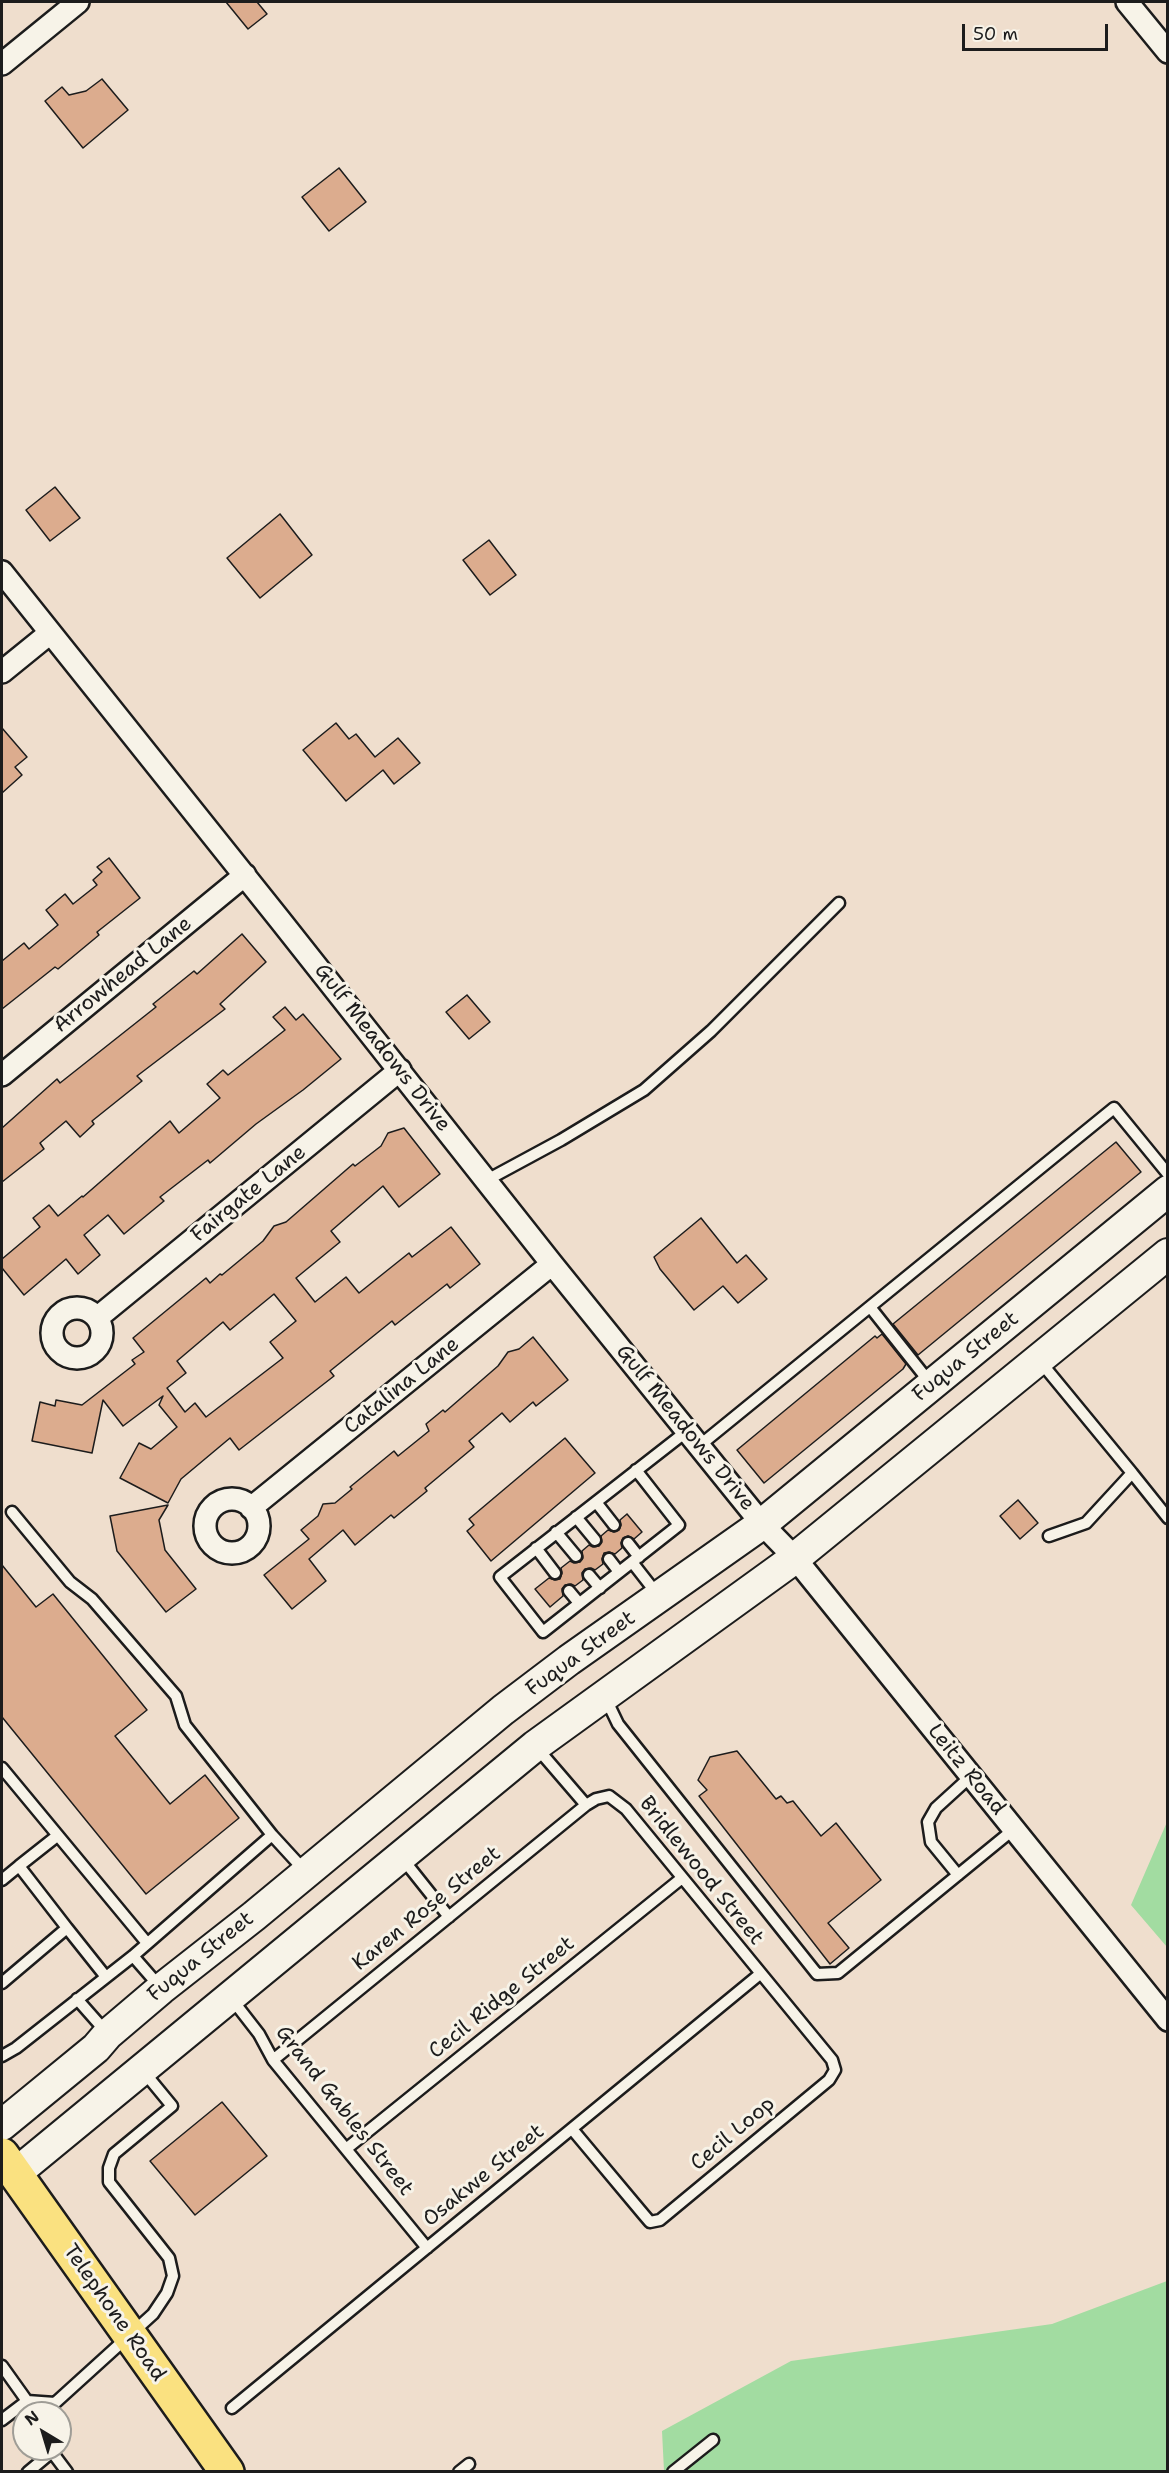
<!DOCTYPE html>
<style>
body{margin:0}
#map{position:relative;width:1169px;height:2473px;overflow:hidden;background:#efdecd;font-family:"Shantell Sans",sans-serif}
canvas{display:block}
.frame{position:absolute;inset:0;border:3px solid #1c1c1c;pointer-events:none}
.north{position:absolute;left:12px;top:2401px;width:60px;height:60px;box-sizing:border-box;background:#f7f3e8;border:2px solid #9f9d96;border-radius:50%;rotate:322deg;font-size:16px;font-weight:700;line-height:24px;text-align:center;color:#1c1c1c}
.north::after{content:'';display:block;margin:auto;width:21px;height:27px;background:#1c1c1c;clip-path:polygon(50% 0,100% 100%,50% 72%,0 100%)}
.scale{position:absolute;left:962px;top:24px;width:146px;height:27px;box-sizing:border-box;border:3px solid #1c1c1c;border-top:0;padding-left:8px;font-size:18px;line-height:21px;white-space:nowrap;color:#1c1c1c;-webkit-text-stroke:4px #f7f3e8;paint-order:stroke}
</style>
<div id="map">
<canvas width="1169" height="2473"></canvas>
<div class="frame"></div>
<div class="north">N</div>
<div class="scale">50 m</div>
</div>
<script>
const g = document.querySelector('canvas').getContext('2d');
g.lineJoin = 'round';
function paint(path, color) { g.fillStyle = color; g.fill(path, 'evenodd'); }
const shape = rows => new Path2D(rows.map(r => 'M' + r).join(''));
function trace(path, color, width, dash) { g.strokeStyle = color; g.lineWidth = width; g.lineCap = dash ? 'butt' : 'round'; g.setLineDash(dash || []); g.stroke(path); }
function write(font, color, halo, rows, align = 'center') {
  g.font = font + ' "Shantell Sans",sans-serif'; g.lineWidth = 6; g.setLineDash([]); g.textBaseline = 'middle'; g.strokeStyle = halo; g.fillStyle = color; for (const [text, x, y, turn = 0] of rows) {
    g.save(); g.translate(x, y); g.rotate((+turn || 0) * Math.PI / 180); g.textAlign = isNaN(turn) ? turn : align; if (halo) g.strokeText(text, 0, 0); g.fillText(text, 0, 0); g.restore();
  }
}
const green = shape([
 [1167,1822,1167,1947,1131,1905],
 [1167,2281,1167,2471,664,2471,662,2431,791,2361,1052,2324]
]);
const building = shape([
 [226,2,257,2,267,14,248,29,226,2],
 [102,79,128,110,83,148,45,101,62,87,69,95,86,91,102,79],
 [339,168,366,202,329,231,302,197,339,168],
 [55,487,80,518,50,541,26,510,55,487],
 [280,514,312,555,260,598,227,558,280,514],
 [489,540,516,575,490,595,463,560,489,540],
 [336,723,349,739,356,734,375,757,398,738,420,763,394,784,383,770,346,801,303,750,336,723],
 [2,728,27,757,15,767,22,775,2,793,2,728],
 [109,858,140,898,97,932,99,935,58,969,55,967,2,1009,2,961,24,943,29,949,58,925,46,910,65,894,73,904,97,885,93,880,102,872,97,867,109,858],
 [242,934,266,962,220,1004,225,1009,137,1076,142,1081,92,1121,94,1124,80,1137,66,1121,40,1143,44,1149,2,1182,2,1128,57,1079,60,1083,156,1007,153,1004,194,971,197,974,242,934],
 [467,995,490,1022,469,1039,446,1012,467,995],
 [285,1007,296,1020,303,1014,341,1059,303,1090,256,1124,210,1163,208,1160,160,1197,164,1201,124,1234,108,1215,84,1235,100,1255,78,1274,66,1259,24,1295,2,1268,2,1259,40,1227,33,1218,49,1205,58,1216,82,1196,83,1197,170,1121,179,1133,220,1098,207,1084,223,1070,228,1075,285,1030,273,1017,285,1007],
 [404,1128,440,1174,399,1207,383,1186,331,1231,340,1242,296,1278,315,1302,346,1277,359,1293,409,1253,412,1257,451,1227,480,1264,450,1288,447,1284,395,1325,392,1321,330,1371,334,1376,239,1450,230,1438,181,1479,168,1503,120,1478,139,1443,151,1449,177,1427,159,1405,163,1396,123,1426,103,1400,92,1453,32,1441,40,1402,55,1406,56,1400,82,1405,135,1364,132,1360,144,1352,133,1338,206,1278,210,1283,220,1274,222,1275,263,1241,274,1226,286,1222,353,1164,355,1166,381,1146,388,1133,404,1128],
 [274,1294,296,1321,270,1342,283,1358,206,1417,195,1403,185,1412,167,1388,186,1373,177,1361,223,1322,230,1330,274,1294],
 [1116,1142,1141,1172,918,1355,893,1324,1116,1142],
 [701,1218,737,1263,746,1255,767,1279,738,1303,723,1286,694,1310,660,1269,654,1257,701,1218],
 [882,1334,906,1364,903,1369,764,1483,737,1450,875,1336,877,1338,882,1334],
 [533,1337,568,1380,536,1406,533,1402,510,1422,502,1413,469,1441,474,1447,425,1488,427,1491,394,1518,391,1515,355,1545,343,1530,309,1559,326,1581,292,1609,264,1575,309,1539,301,1530,318,1516,323,1504,335,1503,352,1489,350,1487,394,1451,398,1456,429,1431,426,1424,443,1410,445,1412,498,1366,508,1352,519,1349,533,1337],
 [565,1438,595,1473,491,1561,467,1531,474,1525,469,1519,565,1438],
 [1018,1500,1038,1523,1020,1539,1000,1516,1018,1500],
 [168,1505,159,1520,165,1550,196,1589,166,1612,117,1551,110,1516,168,1505],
 [627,1514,642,1532,634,1539,628,1536,623,1538,621,1543,622,1548,615,1554,609,1552,604,1553,602,1559,603,1564,595,1570,591,1568,585,1569,582,1573,583,1580,575,1586,571,1584,565,1585,562,1589,563,1596,550,1607,535,1589,549,1578,555,1580,560,1579,562,1573,561,1568,570,1561,574,1563,580,1562,583,1558,582,1551,589,1545,593,1547,599,1546,602,1542,601,1536,608,1530,614,1532,619,1530,621,1525,620,1520,627,1514],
 [2,1565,36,1607,53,1594,147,1710,115,1736,170,1804,205,1775,239,1818,146,1894,2,1717,2,1565],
 [737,1751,776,1799,781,1796,787,1803,793,1801,821,1836,836,1823,881,1880,828,1923,849,1948,830,1964,699,1796,707,1790,698,1780,710,1757,737,1751],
 [222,2102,267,2156,195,2215,150,2161,222,2102]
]);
const lane = shape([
 [487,1180,561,1140,644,1090,711,1031,839,903],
 [870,1307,931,1384],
 [1039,1360,1132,1473,1086,1523,1049,1536],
 [699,1446,1114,1108,1168,1174],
 [1132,1473,1168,1518],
 [596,1502,614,1525],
 [12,1512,70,1582,92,1599,176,1696,185,1725,272,1835],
 [576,1517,595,1540],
 [556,1532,576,1556],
 [628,1543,639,1557],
 [536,1548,555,1573],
 [609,1559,619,1572],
 [632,1562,679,1525,636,1470],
 [589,1575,600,1588],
 [569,1591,579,1603],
 [657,1594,632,1562,543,1632,500,1577,687,1431],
 [606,1699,618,1724,817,1974,838,1973,1014,1829],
 [537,1748,586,1805],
 [2,1768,147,1943],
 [402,1858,449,1917],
 [19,1866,57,1836],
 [958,1875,931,1842,928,1822,936,1808,970,1777],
 [2,1880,19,1866,67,1928,2,1983],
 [67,1928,106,1977],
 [133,1956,160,1987],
 [231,1998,259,2034,273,2060,427,2248],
 [77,1999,107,2033],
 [2,2056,16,2048,133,1956,272,1835,305,1871],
 [273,2060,586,1805,596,1799,609,1796,626,1809,832,2060,835,2070,829,2080,660,2220,650,2222,644,2215,572,2129],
 [346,2149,682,1878],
 [2,2366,27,2401],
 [232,2408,760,1974],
 [2,2420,27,2401,55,2403,153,2314,167,2293,173,2276,169,2258,109,2182,109,2168,114,2154,172,2106,144,2072],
 [52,2449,52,2452,67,2472],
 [28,2472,52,2452],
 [459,2472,469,2464],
 [673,2472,713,2440]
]);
const street = shape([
 [1127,2,1168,52],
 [2,64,78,2],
 [2,572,280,920,552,1264,762,1524,795,1558,1168,2020],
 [2,672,50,633],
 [2,1075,245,875],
 '52 1333a25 25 0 1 1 50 0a25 25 0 1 1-50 0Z',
 [97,1318,400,1070],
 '205 1526a27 27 0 1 1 54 0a27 27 0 1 1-54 0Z',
 [251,1508,552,1264]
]);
const secondary = shape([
 [2,2125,96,2048,108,2034,161,1989,254,1916,503,1710,569,1660,762,1524,1168,1191],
 [15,2174,535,1746,795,1558,1168,1254]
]);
const primary = shape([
 [2,2155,227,2472]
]);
const streetNames = [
 ["Arrowhead Lane",123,975,-39],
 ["Gulf Meadows Drive",382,1048,52],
 ["Fairgate Lane",249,1194,-39],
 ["Fuqua Street",966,1357,-39],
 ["Catalina Lane",402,1386,-39],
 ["Gulf Meadows Drive",685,1428,51],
 ["Fuqua Street",581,1654,-36],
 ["Leitz Road",966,1770,51],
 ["Bridlewood Street",701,1871,51],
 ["Karen Rose Street",427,1909,-39],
 ["Fuqua Street",201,1957,-39],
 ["Cecil Ridge Street",502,1998,-39],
 ["Grand Gables Street",344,2111,52],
 ["Cecil Loop",733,2134,-40],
 ["Osakwe Street",484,2176,-39],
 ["Telephone Road",114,2313,55]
];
paint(green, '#a2dca1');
paint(building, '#dcac8e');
trace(building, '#1c1c1c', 1.5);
trace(lane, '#1c1c1c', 15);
trace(street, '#1c1c1c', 26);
trace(secondary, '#1c1c1c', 34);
trace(primary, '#1c1c1c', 38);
trace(lane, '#f7f3e8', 10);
trace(street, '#f7f3e8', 21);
trace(secondary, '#f7f3e8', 30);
trace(primary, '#fae180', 33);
write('21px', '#1c1c1c', '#f7f3e8', streetNames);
</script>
